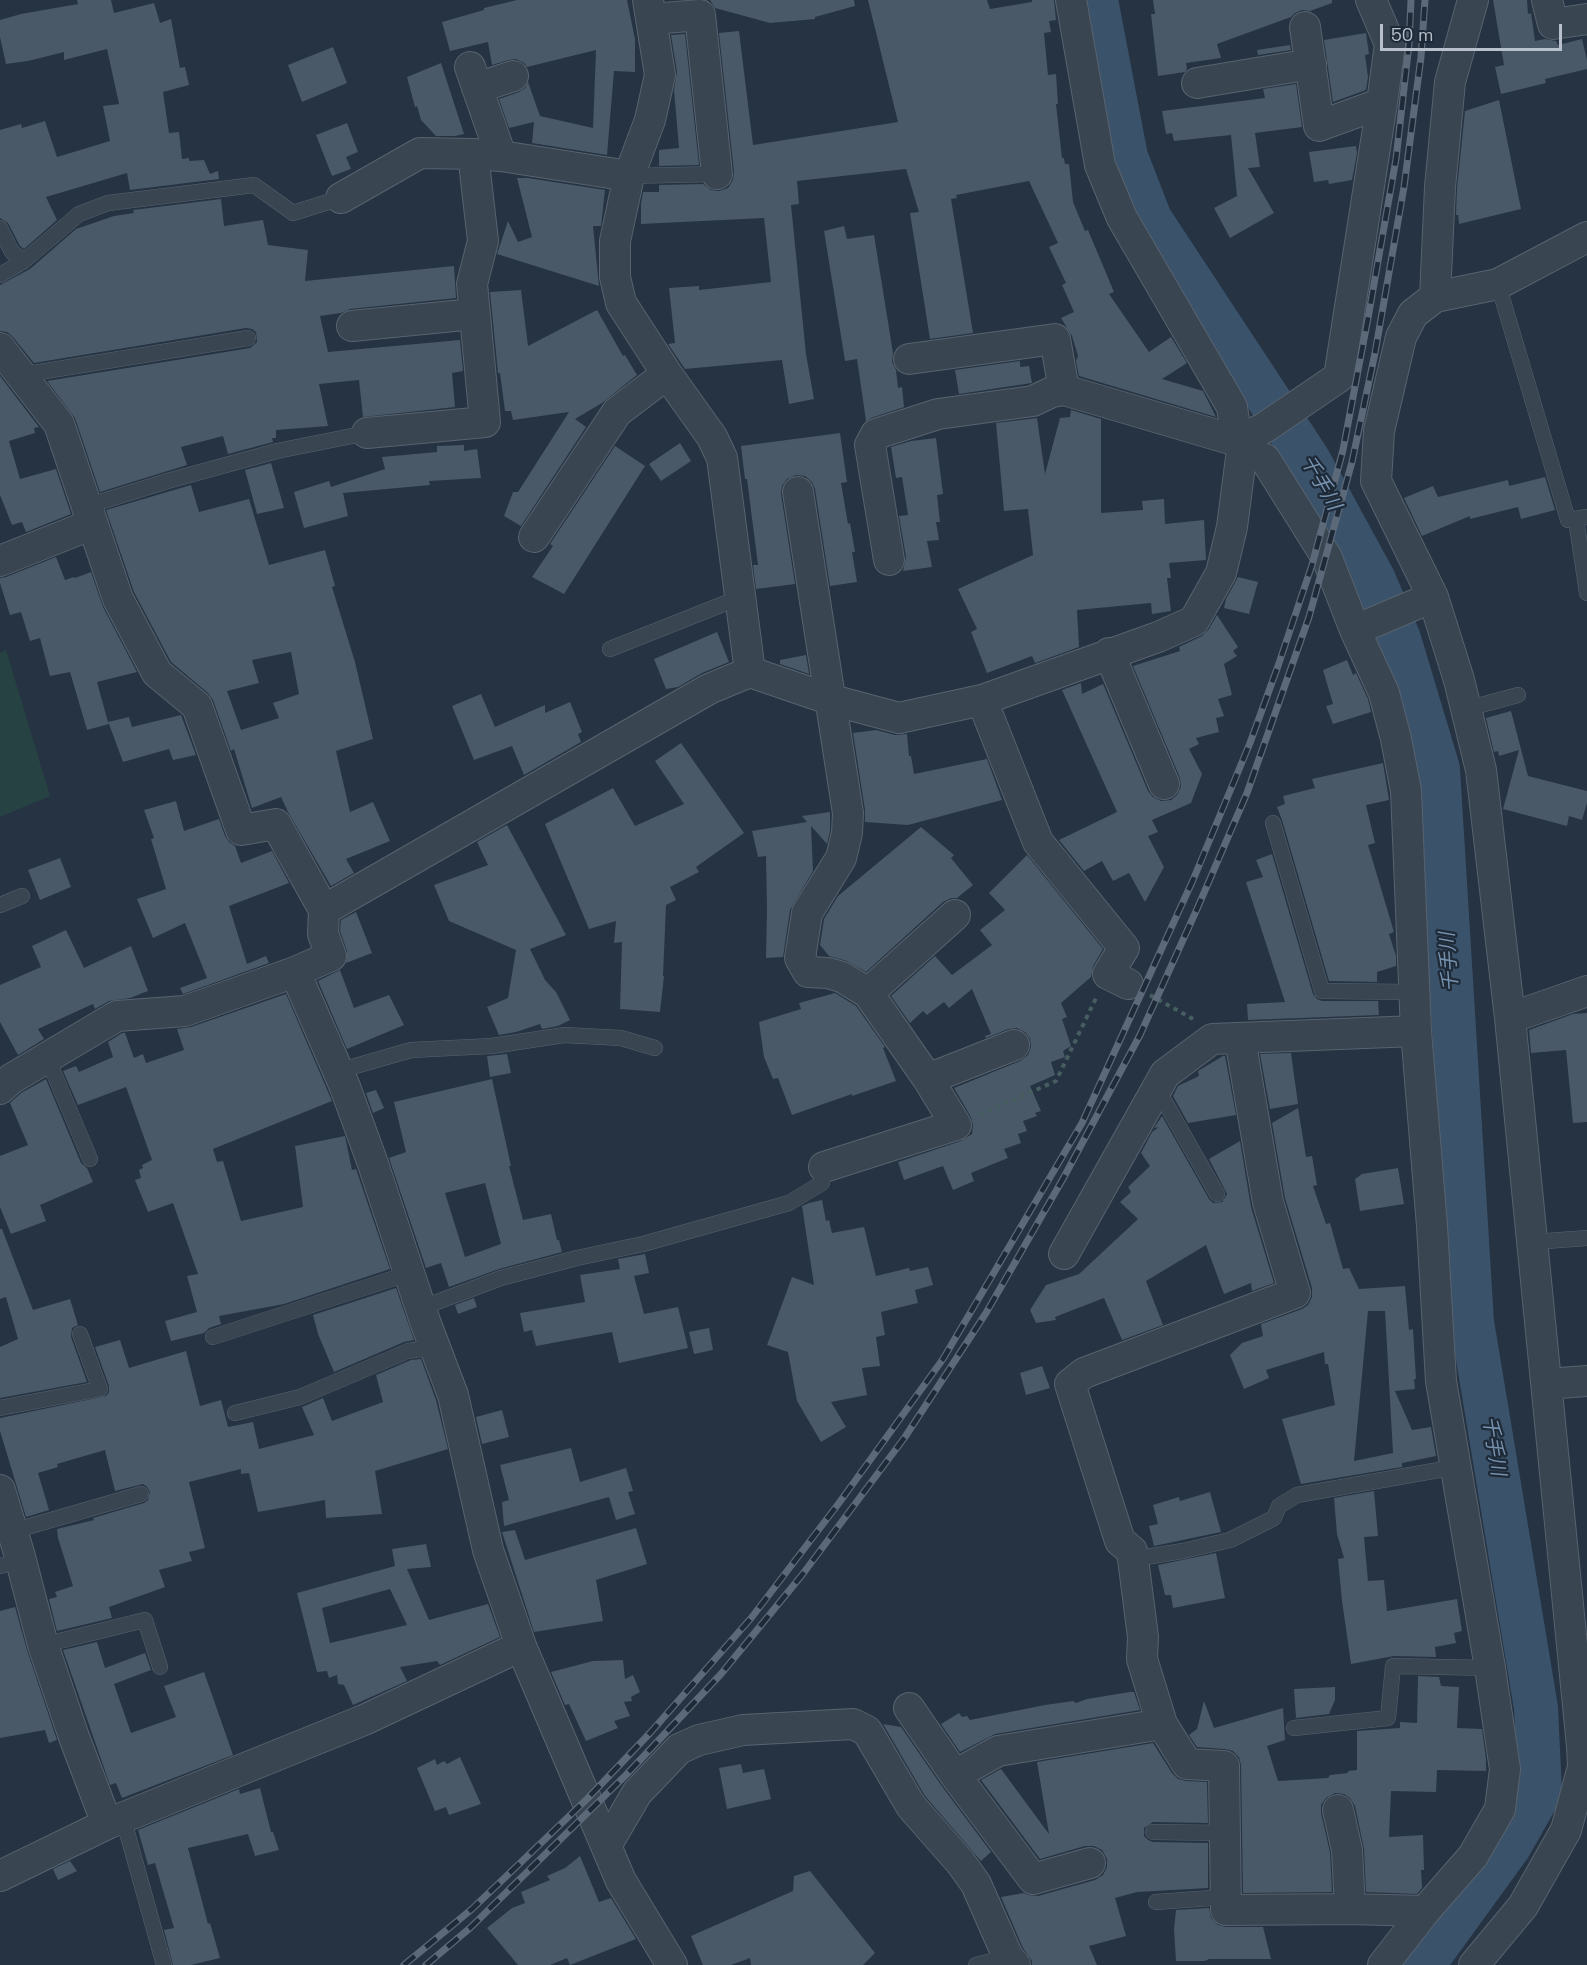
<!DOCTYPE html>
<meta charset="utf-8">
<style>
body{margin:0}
#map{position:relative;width:1587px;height:1965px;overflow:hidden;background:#253342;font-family:"Space Grotesk",sans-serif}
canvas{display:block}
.scale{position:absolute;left:1380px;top:24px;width:182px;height:27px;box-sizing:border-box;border:3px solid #b7c0cc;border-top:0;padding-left:8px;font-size:18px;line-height:21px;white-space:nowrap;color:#b7c0cc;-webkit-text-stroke:4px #1e2a37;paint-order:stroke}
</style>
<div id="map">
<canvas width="1587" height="1965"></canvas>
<div class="scale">50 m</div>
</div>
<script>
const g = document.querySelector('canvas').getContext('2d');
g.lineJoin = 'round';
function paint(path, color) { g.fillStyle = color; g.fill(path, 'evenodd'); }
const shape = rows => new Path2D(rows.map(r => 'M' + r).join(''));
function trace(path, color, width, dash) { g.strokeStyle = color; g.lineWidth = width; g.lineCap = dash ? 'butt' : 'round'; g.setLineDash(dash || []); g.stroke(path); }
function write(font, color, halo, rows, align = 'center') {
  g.font = font + ' "Space Grotesk","Noto Sans JP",sans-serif'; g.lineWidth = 4.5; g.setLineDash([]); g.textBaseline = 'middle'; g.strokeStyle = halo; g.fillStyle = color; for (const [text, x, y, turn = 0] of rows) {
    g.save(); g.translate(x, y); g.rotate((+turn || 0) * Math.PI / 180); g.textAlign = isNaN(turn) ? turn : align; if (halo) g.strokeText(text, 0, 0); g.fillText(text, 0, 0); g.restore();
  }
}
const green = shape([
 [6,650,50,796,0,817,0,653]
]);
const river = shape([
 [1096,0,1126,157,1150,219,1308,459,1374,580,1399,639,1438,769,1472,1322,1536,1708,1540,1792,1510,1845,1423,1965]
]);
const building = shape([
 [77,0,111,0,114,13,154,3,160,23,171,19,180,68,185,67,189,85,163,92,169,133,179,132,182,159,189,158,189,161,204,160,210,174,218,171,219,179,130,190,127,173,46,197,57,220,24,249,20,246,8,223,0,218,0,130,21,124,22,128,45,121,57,157,110,141,103,106,119,104,107,49,64,60,64,52,28,61,6,64,0,37,0,20,21,14,78,4],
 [517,0,627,0,635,39,635,72,614,71,607,155,532,143,534,122,509,128,499,99,519,92,525,88,528,82,540,116,593,128,596,50,527,67,524,63,516,59,508,60,492,65,488,42,450,51,442,22,484,10,484,8],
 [710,0,854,0,855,6,815,17,815,19,770,23,715,8],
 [868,0,987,0,990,9,1032,2,1032,0,1054,0,1056,20,1049,21,1051,32,1044,33,1048,75,1056,74,1058,104,1056,104,1062,158,1064,158,1065,164,1069,164,1073,202,1085,231,1088,230,1114,292,1109,294,1149,352,1171,337,1187,363,1162,379,1203,391,1216,417,1079,376,1076,361,1078,356,1072,336,1061,318,1074,312,1062,285,1066,283,1049,247,1058,243,1029,181,956,195,957,198,951,199,973,333,930,339,910,213,919,212,906,169,797,181,799,204,791,205,806,354,814,399,789,404,782,360,685,369,668,344,675,343,669,288,699,286,699,290,771,282,764,218,641,224,641,204,643,192,659,192,659,185,703,184,711,190,719,191,728,188,733,180,734,172,719,33,739,31,753,145,898,122],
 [1153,0,1332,0,1332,3,1310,11,1302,10,1295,13,1291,17,1217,44,1221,58,1186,63,1187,69,1185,72,1158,76,1151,14,1155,14],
 [1493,0,1527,0,1528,14,1531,13,1535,41,1545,39,1556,41,1558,45,1582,39,1587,60,1587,69,1545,79,1546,83,1501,94,1495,67,1504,65],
 [1366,33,1369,54,1365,55,1368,77,1366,90,1333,102,1324,40],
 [685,34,699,165,659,166,659,150,679,148,674,90,677,72,671,35],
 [1290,45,1291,50,1258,55,1257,50],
 [333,47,347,83,302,102,288,65],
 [441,63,464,134,455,136,436,136,421,120,417,106,415,107,407,77],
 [1296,84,1302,127,1255,133,1260,167,1248,168,1274,213,1230,238,1214,208,1237,196,1231,135,1174,141,1172,133,1166,134,1162,111,1265,98,1263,89],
 [1499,100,1521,209,1459,224,1458,215,1456,215,1457,188,1465,111],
 [347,123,358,152,346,157,351,169,332,176,316,135],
 [1356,146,1357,153,1352,180,1329,184,1328,180,1314,182,1309,152],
 [517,178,528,178,605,190,601,226,593,226,599,286,497,254,508,221,518,242,532,237],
 [221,199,224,226,263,220,268,245,308,250,305,281,454,266,456,298,350,309,341,313,320,316,328,352,460,340,463,371,452,373,455,407,363,417,359,380,319,384,328,426,276,430,276,438,272,438,273,442,228,454,223,436,181,447,187,465,100,492,75,418,47,381,250,348,257,342,256,332,252,329,246,328,34,363,13,337,7,332,0,331,0,285,30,269,76,229,114,216,134,213,133,210],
 [844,226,847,239,874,235,893,353,892,362,896,370,898,388,902,387,904,407,871,418,866,421,857,359,845,361,824,231],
 [521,290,528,346,597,310,623,356,625,355,637,375,602,403,575,419,586,427,521,526,504,516,513,492,518,492,569,412,513,420,511,411,505,411,500,373,498,373,490,292],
 [1020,361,1020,367,1029,366,1032,383,959,394,955,370],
 [0,376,39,427,34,428,35,433,9,441,20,479,56,469,71,514,26,532,22,522,12,525,0,495],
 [1071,410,1101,419,1101,513,1143,510,1142,501,1164,499,1165,524,1204,520,1206,560,1169,563,1171,578,1167,578,1171,611,1152,614,1151,603,1077,610,1079,647,1035,663,1032,656,987,673,971,632,977,629,958,589,1033,555,1028,509,1004,511,996,423,1037,418,1045,474,1060,418,1070,417],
 [840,433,847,482,841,483,848,524,850,523,855,552,852,552,857,582,830,586,815,489,812,482,805,476,796,475,787,479,782,486,781,494,795,584,756,589,753,565,758,565,747,479,745,479,741,446],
 [936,438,943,494,937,495,940,522,936,522,939,540,927,541,932,567,903,571,906,557,899,516,908,515,902,477,896,478,891,447,911,441],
 [680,443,691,461,661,481,649,464],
 [464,445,464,451,477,449,481,478,429,481,430,485,343,493,348,516,304,528,294,492,329,481,331,487,385,469,382,457,437,452,437,446],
 [615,446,645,466,564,594,532,577,553,546,550,544],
 [271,463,284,508,257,514,245,470],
 [1545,477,1555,510,1521,519,1518,507,1470,519,1470,516,1422,536,1404,498,1433,486,1438,497,1508,480,1509,486],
 [191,485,199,512,249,499,269,565,325,550,335,586,332,587,355,662,373,739,336,751,350,812,373,802,390,841,346,859,354,873,331,886,288,812,281,797,252,808,234,749,231,751,213,700,208,693,171,662,134,592,106,510],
 [291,652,299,694,273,703,279,718,241,730,227,691,259,683,252,660],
 [56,557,65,580,74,577,75,578,91,572,103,607,137,672,97,682,108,722,129,717,132,727,181,715,196,755,173,760,169,749,123,762,109,724,87,730,70,672,50,676,40,638,30,641,21,612,10,615,0,583,0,578,6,577],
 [1238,577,1258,582,1249,614,1224,608,1226,599],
 [1217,615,1238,647,1233,651,1237,656,1224,664,1232,695,1218,699,1224,716,1216,718,1219,732,1196,738,1199,744,1189,749,1202,774,1191,803,1152,820,1158,832,1148,836,1164,867,1145,902,1129,873,1113,881,1102,861,1084,871,1059,840,1117,812,1062,690,1081,683,1082,694,1103,684,1148,791,1153,797,1161,801,1171,800,1177,795,1181,787,1180,778,1133,666,1180,651,1179,647,1202,636,1209,629],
 [717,632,729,662,702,673,678,687,666,689,654,659],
 [806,655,809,674,780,664,780,660],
 [1347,660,1353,675,1356,673,1368,699,1371,712,1333,724,1326,706,1333,704,1323,670],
 [481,694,495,727,545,705,545,713,570,702,582,732,578,734,581,742,524,775,512,746,474,760,452,706],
 [1511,711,1528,776,1587,791,1587,803,1582,820,1569,816,1567,826,1503,809,1519,750,1499,756,1498,751,1494,752,1486,718],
 [876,730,895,735,907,734,909,756,911,756,914,774,987,759,1002,800,908,825,865,822,865,810,853,733],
 [681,743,744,833,696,867,699,872,670,887,676,900,666,905,663,976,664,976,660,1012,620,1009,622,942,614,943,616,921,589,929,545,824,613,788,635,826,684,804,655,761],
 [1383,763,1389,800,1366,805,1375,843,1368,845,1394,932,1389,934,1396,956,1396,966,1377,972,1377,982,1329,981,1282,820,1277,807,1285,804,1283,796,1315,788,1312,779],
 [176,801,184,831,219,819,225,836,229,842,235,846,241,863,272,851,289,883,229,906,247,964,266,956,269,963,183,994,180,988,207,978,185,923,153,938,137,899,166,889,151,839,154,838,144,810],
 [830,812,830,831,827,844,811,826,813,871,790,910,783,957,766,958,767,909,766,856,758,857,752,831,807,822,802,816],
 [507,825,566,935,530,949,545,980,556,992,570,1020,558,1026,542,1029,540,1024,516,1032,499,1035,487,1007,508,998,516,950,449,921,434,885,488,865,477,842],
 [921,827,954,855,951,858,973,885,957,898,951,898,943,902,866,972,847,961,829,956,820,945,824,919,838,896],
 [1272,854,1313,994,1317,999,1322,1001,1378,1001,1379,1015,1248,1020,1247,1004,1285,1002,1246,882,1263,877,1256,860],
 [1027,855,1103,949,1093,966,1091,977,1061,1003,1067,1017,1062,1019,1071,1046,1063,1051,1065,1057,1051,1062,1055,1075,1030,1086,1041,1111,1035,1113,1037,1116,1023,1121,1027,1131,1018,1134,1021,1143,1004,1149,1008,1158,971,1173,974,1181,953,1190,943,1166,904,1180,898,1162,961,1141,972,1134,973,1125,971,1117,954,1088,1020,1061,1028,1055,1031,1047,1030,1039,1025,1032,1017,1028,1008,1029,986,1038,985,1036,991,1034,972,989,949,1008,944,1002,927,1015,923,1011,910,1023,891,996,935,956,952,975,992,945,980,930,1005,910,989,893],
 [60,858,71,887,40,900,28,870],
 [356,912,372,953,346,963,347,951,340,931,341,920],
 [66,930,84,968,131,946,148,991,130,998,109,1001,95,1009,93,1004,38,1029,44,1039,18,1055,0,1022,0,985,41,967,32,946],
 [340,970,354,1008,389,995,404,1025,347,1049,318,981],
 [835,993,856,1006,885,1047,883,1048,896,1081,852,1096,852,1094,792,1115,778,1078,773,1079,764,1057,759,1022,801,1009,799,1003],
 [286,994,332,1101,213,1149,217,1162,223,1161,241,1221,303,1207,295,1146,345,1136,352,1170,356,1169,390,1269,284,1304,219,1316,221,1324,209,1328,204,1333,171,1341,165,1321,197,1312,187,1276,198,1274,173,1203,148,1212,135,1180,141,1178,139,1170,143,1168,142,1165,152,1160,126,1087,78,1105,63,1071,76,1066,79,1072,113,1057,108,1042,122,1033,125,1033,134,1058,143,1054,146,1063,184,1050,177,1029,191,1027],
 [1587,1013,1587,1122,1573,1123,1566,1050,1531,1053,1529,1030,1573,1014],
 [1291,1053,1298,1104,1270,1109,1260,1054],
 [507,1054,511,1073,490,1077,487,1056],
 [1223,1056,1225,1056,1236,1115,1188,1123,1173,1096,1178,1086,1199,1076,1198,1071],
 [46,1079,81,1163,87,1168,93,1182,40,1205,46,1221,11,1234,0,1207,0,1156,28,1145,10,1103,21,1093],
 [492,1079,511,1166,509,1166,523,1220,551,1214,557,1240,559,1240,562,1252,499,1269,449,1287,441,1263,426,1268,389,1158,406,1152,394,1102],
 [485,1183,501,1244,465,1257,445,1193],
 [376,1090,384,1108,373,1113,366,1093],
 [1298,1108,1306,1157,1312,1156,1317,1185,1313,1186,1326,1224,1330,1223,1343,1269,1349,1268,1359,1289,1405,1286,1409,1330,1413,1329,1416,1379,1414,1379,1415,1389,1395,1391,1412,1430,1431,1427,1436,1456,1402,1463,1402,1467,1301,1484,1282,1419,1335,1405,1328,1364,1325,1364,1324,1352,1266,1370,1269,1378,1244,1389,1230,1355,1242,1343,1263,1336,1261,1324,1302,1309,1308,1305,1312,1297,1312,1288,1285,1198,1272,1123],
 [1368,1311,1385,1311,1393,1453,1354,1461],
 [1162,1116,1209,1199,1213,1203,1222,1202,1227,1194,1209,1159,1240,1141,1251,1207,1274,1283,1252,1291,1251,1283,1224,1294,1206,1245,1146,1281,1163,1325,1122,1340,1104,1298,1055,1317,1056,1320,1036,1323,1030,1310,1046,1285,1079,1274,1138,1219,1120,1202,1131,1192,1128,1187,1150,1166,1141,1153,1152,1132,1159,1127,1154,1128],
 [1398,1168,1404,1204,1360,1211,1355,1179,1362,1174],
 [822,1200,826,1221,829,1220,832,1233,864,1227,876,1276,909,1268,910,1271,928,1267,933,1285,915,1290,918,1303,881,1312,885,1335,876,1337,880,1366,862,1368,867,1395,831,1402,846,1427,821,1442,797,1401,788,1352,767,1345,792,1277,814,1285,802,1206,809,1203],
 [0,1229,2,1229,33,1310,70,1299,78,1325,72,1328,71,1337,87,1382,0,1398,0,1347,18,1339,6,1297,0,1299],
 [645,1254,649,1273,634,1276,644,1314,678,1307,688,1348,619,1363,612,1332,536,1346,532,1330,524,1332,520,1313,585,1302,580,1275,620,1269,618,1259],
 [396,1288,414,1340,404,1342,334,1372,318,1334,313,1315],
 [474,1298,477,1307,458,1314,455,1305],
 [709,1328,713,1350,694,1354,689,1332],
 [120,1340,129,1368,186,1351,200,1406,221,1400,228,1427,253,1422,259,1449,314,1435,302,1407,323,1398,332,1421,383,1402,376,1375,411,1360,421,1359,436,1400,448,1449,375,1471,382,1514,326,1518,325,1500,258,1512,249,1473,241,1474,241,1469,189,1482,205,1548,189,1552,192,1561,159,1570,165,1587,109,1607,112,1618,57,1631,49,1599,57,1597,55,1592,73,1586,58,1538,57,1529,94,1520,93,1518,144,1503,148,1500,150,1492,147,1487,143,1484,115,1491,105,1450,57,1464,58,1467,38,1473,49,1510,26,1517,0,1431,0,1418,106,1396,109,1392,109,1386,95,1347],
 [1042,1366,1050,1388,1026,1395,1020,1373],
 [502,1410,509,1437,482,1444,476,1417],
 [571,1448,580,1482,626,1468,633,1491,628,1492,635,1514,616,1520,609,1497,504,1526,502,1502,509,1500,500,1465],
 [1374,1491,1378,1536,1364,1537,1368,1581,1384,1580,1387,1611,1457,1599,1462,1631,1454,1633,1456,1643,1435,1647,1436,1657,1394,1656,1351,1664,1342,1601,1338,1559,1344,1558,1337,1534,1334,1498],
 [1210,1492,1221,1532,1154,1546,1149,1526,1158,1524,1153,1505,1179,1497,1180,1501],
 [636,1528,647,1564,596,1580,603,1621,534,1632,502,1532,515,1530,525,1560],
 [426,1544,431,1567,407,1569,429,1620,488,1604,500,1637,440,1665,437,1661,400,1667,407,1681,353,1705,344,1685,338,1684,337,1675,329,1678,327,1671,317,1672,297,1593,395,1566,392,1549],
 [390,1589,407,1625,330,1643,322,1608],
 [1216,1553,1225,1598,1173,1608,1171,1595,1165,1595,1158,1565],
 [15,1607,27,1650,57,1740,49,1743,45,1730,0,1738,0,1611],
 [97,1642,105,1668,145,1653,151,1670,114,1684,131,1733,176,1717,164,1686,204,1672,233,1755,122,1798,116,1783,110,1785,63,1650],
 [623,1660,625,1679,633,1675,640,1692,631,1697,632,1701,624,1702,630,1716,614,1721,618,1728,586,1741,569,1704,565,1705,551,1672,593,1661],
 [1418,1676,1439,1677,1441,1686,1459,1687,1457,1728,1482,1729,1486,1759,1486,1771,1437,1770,1436,1792,1391,1791,1389,1837,1423,1835,1424,1870,1421,1870,1422,1888,1417,1894,1366,1892,1364,1849,1355,1806,1350,1798,1344,1794,1335,1793,1326,1798,1321,1805,1321,1813,1330,1852,1332,1892,1243,1893,1241,1765,1239,1757,1233,1751,1225,1749,1197,1747,1189,1735,1197,1729,1204,1701,1214,1728,1283,1708,1285,1740,1267,1746,1278,1781,1328,1778,1330,1775,1348,1773,1348,1771,1357,1770,1357,1731,1400,1728,1400,1722,1417,1723],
 [1335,1687,1335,1700,1329,1714,1296,1718,1294,1689],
 [1130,1692,1134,1692,1140,1710,995,1734,960,1752,941,1724,959,1713,962,1717,967,1716,970,1720,1045,1705,1073,1701,1076,1703,1087,1699],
 [883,1724,901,1727,941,1785,991,1852,981,1861,925,1796],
 [1153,1743,1172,1773,1178,1779,1186,1781,1207,1782,1208,1823,1153,1822,1144,1828,1144,1836,1148,1840,1153,1842,1208,1843,1208,1888,1137,1892,1115,1898,1126,1936,1089,1946,1097,1965,1032,1965,1032,1961,1023,1948,1001,1897,1024,1893,1028,1895,1038,1896,1095,1880,1103,1875,1107,1867,1107,1859,1102,1850,1094,1846,1085,1846,1040,1859,981,1780,1001,1769,1049,1834,1037,1762],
 [460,1757,481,1804,449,1815,446,1807,435,1811,417,1768,435,1759,437,1765,444,1761,447,1764],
 [741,1764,743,1773,764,1769,771,1799,727,1809,719,1768],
 [260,1788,271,1832,273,1832,279,1850,255,1856,248,1834,188,1848,208,1924,210,1923,220,1958,191,1965,173,1965,164,1930,174,1928,155,1863,148,1865,138,1830,239,1789,240,1794],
 [580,1856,599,1902,611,1898,636,1939,570,1965,567,1958,550,1965,518,1965,487,1928,512,1908,525,1903,521,1892,550,1880,547,1876,565,1868],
 [70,1861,77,1871,58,1880,53,1869],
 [810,1871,875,1953,863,1965,751,1965,750,1958,731,1965,703,1965,691,1936,793,1891,794,1876],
 [1209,1908,1211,1918,1218,1925,1226,1927,1263,1927,1271,1959,1209,1959,1205,1961,1176,1961,1174,1929,1176,1910]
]);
const path = shape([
 [1150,995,1193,1019],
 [979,1115,1056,1081,1097,996]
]);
const service = shape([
 [629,176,717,174],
 [0,228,12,252,24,261],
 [0,275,24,261,79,214,108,203,254,185,293,213,341,198],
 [1498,284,1568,520,1587,517],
 [21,375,248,338],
 [87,506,171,480,277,451,367,433],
 [1576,519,1587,593],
 [610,649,741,597],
 [1466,709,1518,695],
 [1273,823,1322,991,1414,992],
 [0,905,22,896],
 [47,1057,90,1159],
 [338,1071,411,1050,492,1046,564,1035,621,1038,655,1048],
 [1157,1088,1217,1194],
 [1533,1242,1587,1238],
 [421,1308,501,1278,577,1258,643,1244,789,1203,822,1183,824,1167],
 [213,1337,410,1273],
 [0,1408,100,1389,80,1334],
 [235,1413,300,1397,408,1351,435,1347],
 [13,1531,141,1494],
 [1133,1559,1183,1551,1230,1540,1274,1518,1279,1506,1297,1495,1456,1467],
 [0,1566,21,1560],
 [43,1645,145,1620,160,1667],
 [1294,1728,1388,1718,1393,1666,1490,1668],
 [123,1818,164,1965],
 [1153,1832,1225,1833],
 [1156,1902,1226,1897],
 [976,1965,1008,1957]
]);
const minor = shape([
 [648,0,660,75,650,120,629,176,615,241,615,277,621,303,667,374,712,437,722,458,750,672],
 [1547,0,1553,24,1587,19],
 [652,19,700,15,717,174],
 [1305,27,1319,126,1382,103,1390,44,1371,0],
 [470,67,501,156],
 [1197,83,1311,64],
 [477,88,513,76],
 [341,198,420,153,473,154,501,156,629,176],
 [1435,297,1440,187,1450,82,1473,0],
 [352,326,474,314],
 [0,348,59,424,118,599,157,673,197,706,241,830,276,824,324,910,323,934,331,956,295,972,185,1011,117,1016,11,1079,0,1089],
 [909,359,1055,339,1064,390],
 [367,433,485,422,472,284,483,241,473,154],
 [1242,450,1265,459,1327,558,1355,630,1384,693,1396,739,1406,791,1416,1031,1432,1226,1441,1381,1490,1668,1505,1769,1500,1809,1473,1856,1425,1911,1383,1965],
 [798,492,848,813,847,833,841,858,807,913,800,958,808,972,828,973,842,977,868,993,928,1079,956,1125,824,1167],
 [534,537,617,412,667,374],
 [889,560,870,445,876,434,938,414,1033,401,1052,392,1064,390,1237,441,1264,428,1339,377,1382,103],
 [0,561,93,524],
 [1355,630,1433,597],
 [1109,653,1164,784],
 [982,700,1038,842,1124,948,1108,974,1128,984],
 [324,910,709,689,750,672,832,700,899,718,982,700,1158,637,1194,621,1221,573,1232,527,1242,450,1237,441,1232,407,1122,218,1100,165,1071,0],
 [295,972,345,1087,372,1161,426,1324,453,1395,488,1550,521,1646,621,1881,672,1965],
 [868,993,955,915],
 [1510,1018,1587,991],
 [1240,1039,1268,1202,1295,1293,1084,1373,1070,1384,1120,1541,1132,1551,1143,1637,1142,1659,1162,1724,1187,1764,1224,1766,1226,1910,1350,1909,1425,1911],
 [928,1079,1014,1045],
 [1064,1254,1165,1074,1212,1039,1416,1031],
 [1547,1384,1587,1381],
 [0,1490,19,1553,43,1645,74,1737,107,1824],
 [909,1708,955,1775,1033,1879,1090,1863],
 [955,1775,998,1751,1162,1724],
 [1338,1810,1347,1850,1350,1909],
 [606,1846,637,1793,679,1749,699,1740,743,1730,853,1724,867,1731,911,1806,961,1863,976,1884,1008,1957,1015,1965],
 [0,1876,107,1824,364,1720,521,1646],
 [1474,1965,1523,1906,1566,1830,1583,1767,1582,1746,1510,1018,1481,770,1459,680,1433,597,1376,481,1379,431,1401,337,1413,314,1435,297,1498,284,1587,237]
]);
const rail = shape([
 [404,1965,472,1909,587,1799,650,1733,752,1617,839,1503,943,1359,1082,1123,1193,880,1250,743,1278,666,1312,565,1343,450,1368,318,1396,159,1409,44,1411,0],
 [426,1965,470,1928,626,1775,721,1674,802,1575,905,1437,986,1313,1064,1177,1140,1035,1197,909,1247,793,1309,617,1352,462,1375,353,1404,187,1421,57,1425,0]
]);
const waterNames = [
 ["千手川",1320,483,60],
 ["千手川",1450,962,-94],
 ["千手川",1493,1446,81]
];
paint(green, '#274243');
trace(river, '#3b526b', 44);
paint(building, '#495968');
trace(service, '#58636f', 16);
trace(minor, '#58636f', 32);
trace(path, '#465e60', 4, [4.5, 4.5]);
trace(service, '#3a4552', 15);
trace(minor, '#3a4552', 30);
trace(rail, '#5c6979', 7);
trace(rail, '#1e2a37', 4.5, [14]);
write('italic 20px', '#7692af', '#1e2a37', waterNames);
</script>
